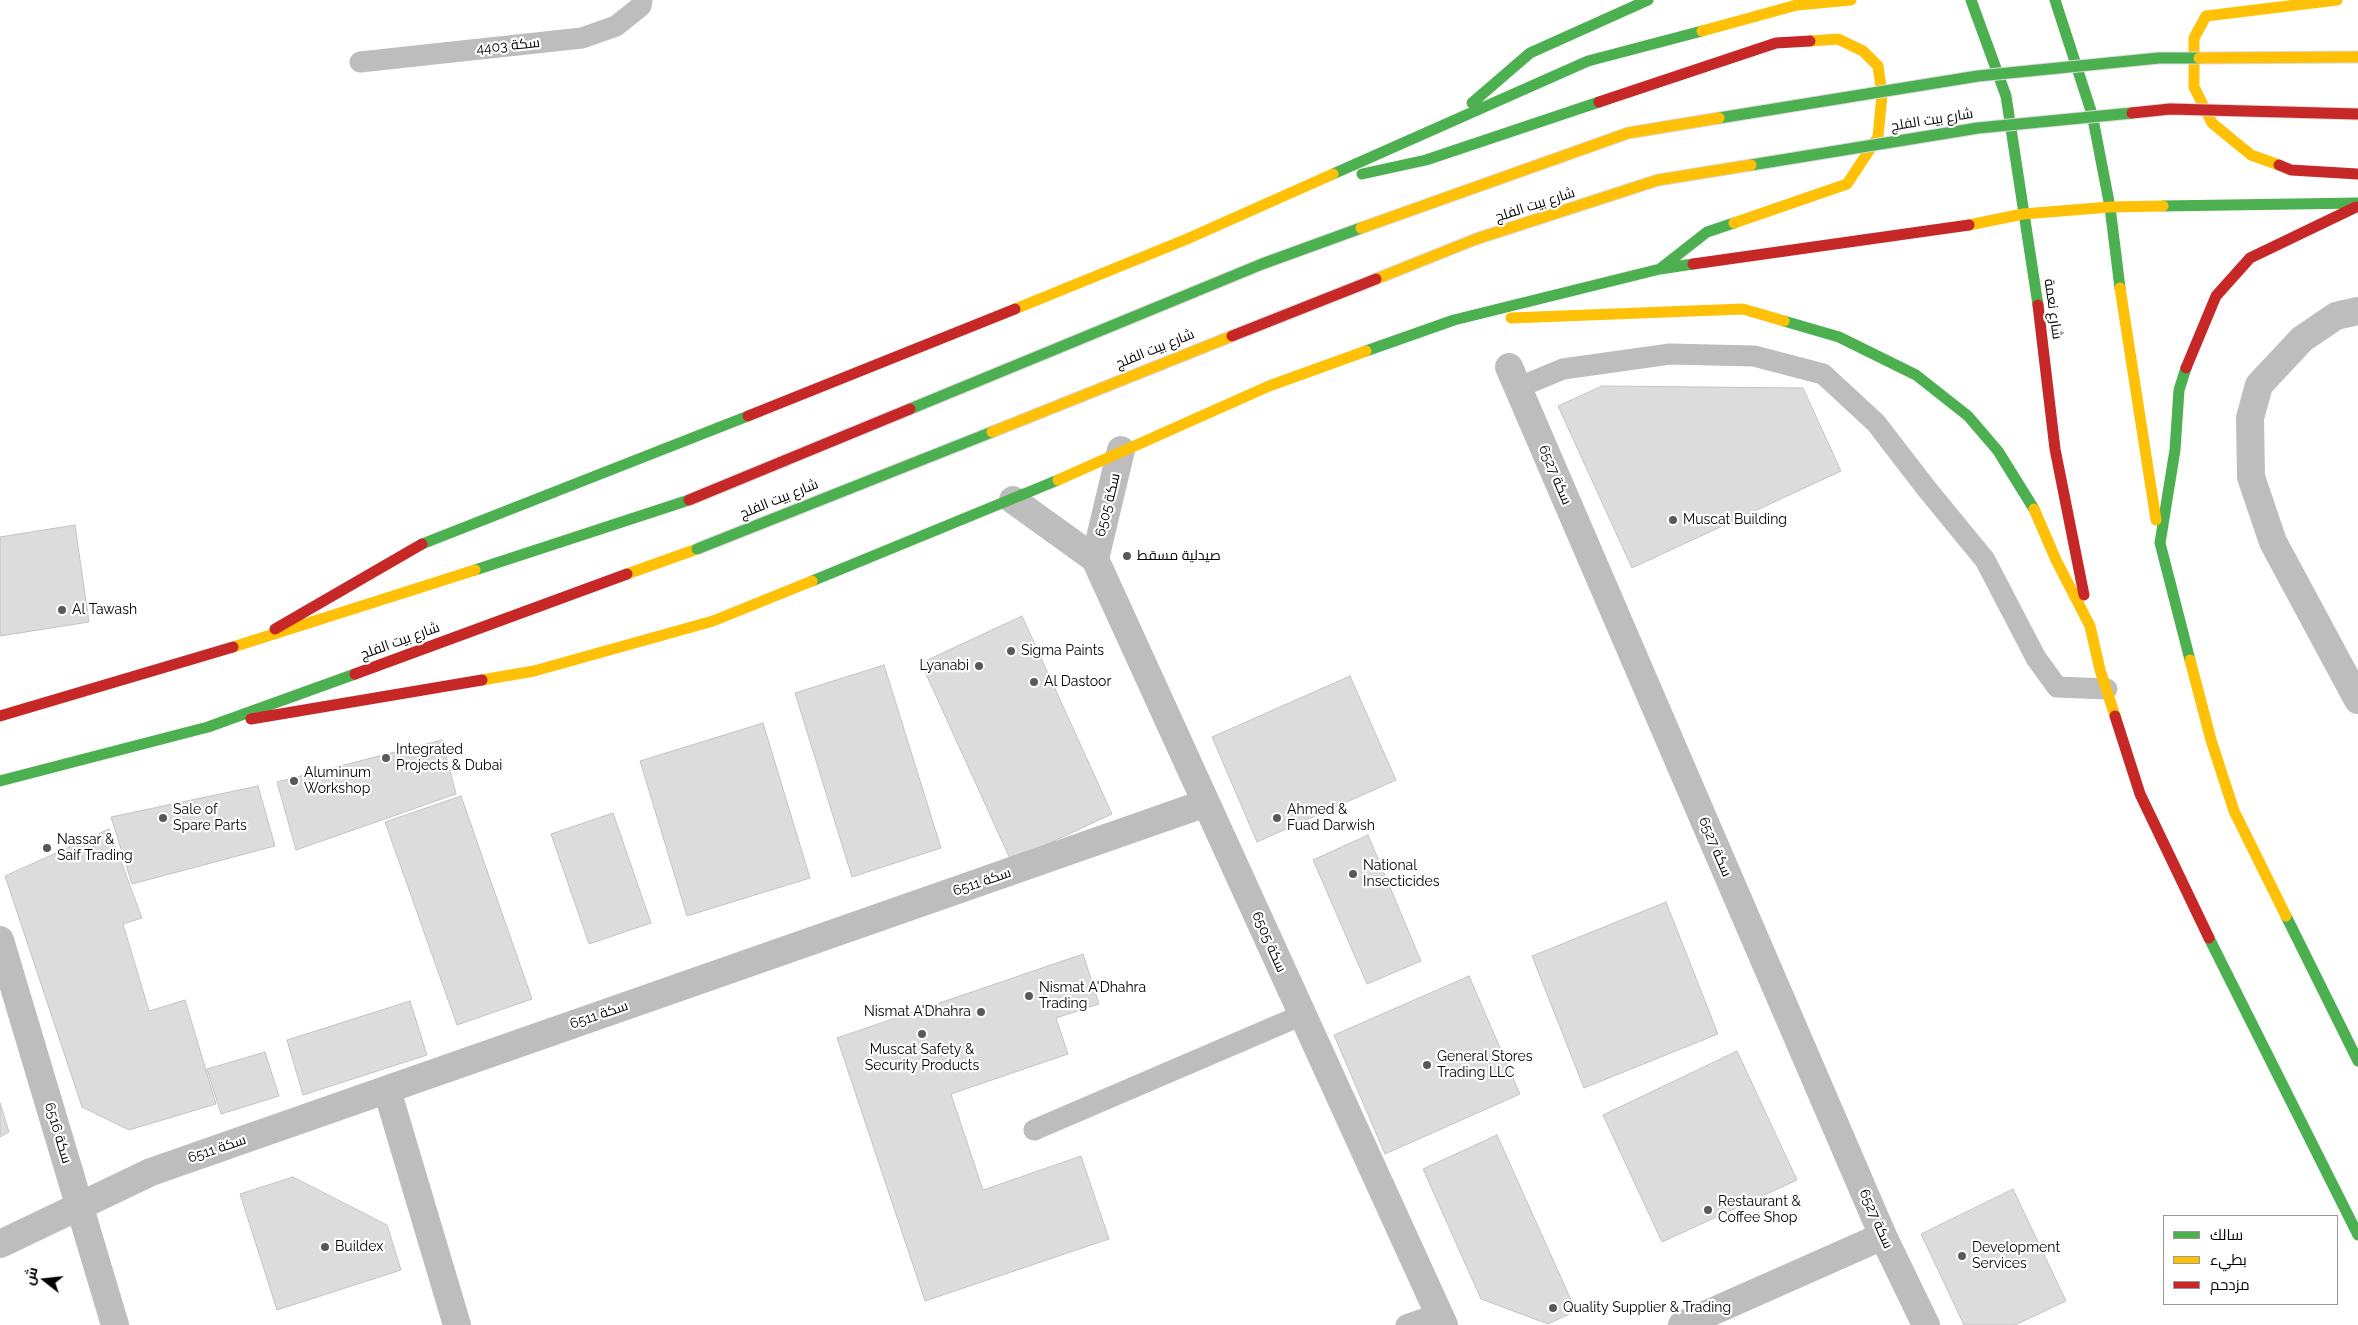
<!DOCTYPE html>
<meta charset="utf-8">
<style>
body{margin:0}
#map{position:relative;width:2358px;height:1325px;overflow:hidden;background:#fff;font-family:Raleway,Cairo,sans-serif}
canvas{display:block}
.legend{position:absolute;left:2163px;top:1215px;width:175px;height:90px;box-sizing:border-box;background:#fff;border:1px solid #999;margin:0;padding:6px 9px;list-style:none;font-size:15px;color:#000}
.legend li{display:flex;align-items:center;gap:10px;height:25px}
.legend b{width:25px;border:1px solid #999}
.north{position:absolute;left:20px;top:1255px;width:50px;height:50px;-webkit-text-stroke:4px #fff;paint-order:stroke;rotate:286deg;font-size:14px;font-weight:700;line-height:20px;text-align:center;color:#000}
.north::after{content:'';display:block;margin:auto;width:18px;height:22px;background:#000;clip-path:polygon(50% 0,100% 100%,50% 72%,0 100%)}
</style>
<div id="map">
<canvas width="2358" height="1325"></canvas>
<ul class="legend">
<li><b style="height:6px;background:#4caf50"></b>سالك</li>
<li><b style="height:6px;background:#ffc107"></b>بطيء</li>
<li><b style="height:6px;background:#c62828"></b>مزدحم</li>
</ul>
<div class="north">ش</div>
</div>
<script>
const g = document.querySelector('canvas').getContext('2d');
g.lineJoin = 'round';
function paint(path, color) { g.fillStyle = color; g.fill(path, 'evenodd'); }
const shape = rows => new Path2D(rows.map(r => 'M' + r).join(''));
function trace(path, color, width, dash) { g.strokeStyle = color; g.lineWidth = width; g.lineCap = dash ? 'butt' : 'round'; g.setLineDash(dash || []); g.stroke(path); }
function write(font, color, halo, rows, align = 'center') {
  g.font = font + ' Raleway,Cairo,sans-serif'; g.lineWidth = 4.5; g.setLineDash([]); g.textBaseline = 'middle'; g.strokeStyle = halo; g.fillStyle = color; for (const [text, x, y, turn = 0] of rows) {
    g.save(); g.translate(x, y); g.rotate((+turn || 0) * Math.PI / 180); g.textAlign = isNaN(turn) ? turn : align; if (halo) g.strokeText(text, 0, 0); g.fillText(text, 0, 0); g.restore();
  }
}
const building = shape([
 [1602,386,1803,388,1841,471,1632,568,1558,406,1602,386],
 [75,525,89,622,0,636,0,537,75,525],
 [1022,616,1112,814,1011,861,921,663,1022,616],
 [884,665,941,848,852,877,795,693,884,665],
 [1350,676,1396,780,1257,842,1212,737,1350,676],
 [763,723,810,878,687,916,640,761,763,723],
 [442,740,456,794,296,850,277,782,442,740],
 [258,786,275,846,132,884,111,817,258,786],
 [461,796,532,999,457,1025,385,822,461,796],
 [613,813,651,923,589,944,551,834,613,813],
 [109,829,142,918,123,924,149,1011,185,1000,216,1104,129,1130,82,1107,5,876,109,829],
 [1368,835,1421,961,1367,984,1313,860,1368,835],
 [1666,902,1718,1034,1584,1088,1532,956,1666,902],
 [1083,954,1099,1004,1056,1018,1068,1054,951,1094,983,1190,1081,1156,1109,1239,925,1301,837,1038,1083,954],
 [1469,976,1520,1094,1385,1154,1334,1035,1469,976],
 [410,1001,427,1055,303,1095,287,1040,410,1001],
 [1737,1051,1797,1180,1662,1242,1603,1115,1737,1051],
 [265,1052,279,1096,221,1114,207,1069,265,1052],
 [0,1103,9,1132,0,1137,0,1103],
 [1497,1135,1576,1311,1548,1324,1481,1299,1423,1169,1497,1135],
 [293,1177,387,1225,401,1270,277,1310,240,1194,293,1177],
 [2013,1189,2066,1301,2015,1325,1964,1325,1921,1234,2013,1189]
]);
const lane = shape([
 [360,62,582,38,616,26,641,6,642,0],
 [1517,388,1563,369,1670,354,1754,356,1823,374,1876,423,1926,488,1985,560,2036,658,2057,687,2107,689],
 [1034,1130,1302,1015],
 [1406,1325,1438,1314]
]);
const street = shape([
 [2358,311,2336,316,2302,339,2259,385,2250,418,2251,477,2273,542,2358,700],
 [1509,367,1883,1236,1926,1325],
 [1013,500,1095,559,1444,1325],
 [1095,559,1121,450],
 [0,940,115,1325],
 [387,1090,457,1325],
 [0,1244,151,1172,1206,803],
 [1682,1325,1883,1236]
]);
const fast = shape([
 [1971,0,2006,96,2038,305],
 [2055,0,2092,114,2110,207,2120,288],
 [1472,103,1530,53,1648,0],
 [1333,174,1588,61,1702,31],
 [1362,174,1426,160,1599,102],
 [2163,206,2358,203],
 [1661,268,1707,232,1734,223],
 [1784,321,1839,337,1916,375,1968,416,1998,451,2034,509],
 [1366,351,1454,320,1660,269,1693,264],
 [2186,368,2179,390,2175,450,2160,543,2190,660],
 [422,544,748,416],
 [475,570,689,500],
 [812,581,1058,480],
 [0,781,208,727,355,674],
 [2286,916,2358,1061],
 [2209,938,2358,1235]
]);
const slow = shape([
 [1702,31,1797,5,1851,0],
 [2279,165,2251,155,2212,123,2194,87,2194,38,2206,16,2337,0],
 [1734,223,1847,184,1878,137,1882,94,1878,66,1863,51,1838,39,1810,41],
 [1969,225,2023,214,2110,207,2163,206],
 [2120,288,2156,520],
 [1015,309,1187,239,1333,174],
 [1511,318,1743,309,1784,321],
 [1058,480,1269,386,1366,351],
 [2034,509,2056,560,2090,626,2100,670,2115,716],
 [627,574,697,549],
 [233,647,475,570],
 [2190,660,2211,740,2234,811,2286,916],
 [482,680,534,671,713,621,812,581]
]);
const jam = shape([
 [1599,102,1776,43,1810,41],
 [2279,165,2291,170,2358,174],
 [1693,264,1969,225],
 [2038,305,2055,449,2084,595],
 [2186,368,2216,296,2250,258,2356,207],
 [748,416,1015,309],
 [275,629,422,544],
 [355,674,627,574],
 [0,716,233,647],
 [2115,716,2140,794,2209,938],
 [251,719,482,680]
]);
const fastBridge = shape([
 [1719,118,1978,76,2159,58,2199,58],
 [1751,165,1978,128,2132,113],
 [910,409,1262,264,1361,228],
 [697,549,992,432]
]);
const slowBridge = shape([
 [2199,58,2358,57],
 [1361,228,1628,133,1719,118],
 [1376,279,1476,239,1658,180,1751,165],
 [992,432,1232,336]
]);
const jamBridge = shape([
 [2132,113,2170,109,2358,114],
 [1232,336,1376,279],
 [689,500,910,409]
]);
const markers = [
 [1673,520,5,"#595959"],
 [1127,556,5,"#595959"],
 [62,610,5,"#595959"],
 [1011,651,5,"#595959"],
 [979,666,5,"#595959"],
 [1034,682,5,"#595959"],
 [386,758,5,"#595959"],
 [294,781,5,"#595959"],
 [163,818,5,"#595959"],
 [1277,818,5,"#595959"],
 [47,848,5,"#595959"],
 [1353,874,5,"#595959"],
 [1029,996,5,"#595959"],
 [981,1012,5,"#595959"],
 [922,1034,5,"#595959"],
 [1427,1065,5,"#595959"],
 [1708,1210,5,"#595959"],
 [325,1247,5,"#595959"],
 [1962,1256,5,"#595959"],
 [1553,1308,5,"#595959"]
];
const streetNames = [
 ["سكة 4403",508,46,-6],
 ["شارع بيت الفلج",1932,120,-9],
 ["شارع بيت الفلج",1535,205,-18],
 ["شارع نعمة",2053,309,82],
 ["شارع بيت الفلج",1155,349,-22],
 ["سكة 6527",1555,475,67],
 ["شارع بيت الفلج",779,499,-22],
 ["سكة 6505",1108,505,-76],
 ["شارع بيت الفلج",400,641,-20],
 ["سكة 6527",1715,847,67],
 ["سكة 6511",982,882,-19],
 ["سكة 6505",1269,942,66],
 ["سكة 6511",599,1015,-19],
 ["سكة 6516",58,1133,73],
 ["سكة 6511",217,1149,-19],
 ["سكة 6527",1876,1219,66]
];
const poiNames = [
 ["Muscat Building",1683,520],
 ["صيدلية مسقط",1137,556],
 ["Al Tawash",72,610],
 ["Sigma Paints",1021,651],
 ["Lyanabi",969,666,"right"],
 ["Al Dastoor",1044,682],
 ["Integrated",396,750],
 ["Projects & Dubai",396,766],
 ["Aluminum",304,773],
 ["Workshop",304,789],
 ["Sale of",173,810],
 ["Spare Parts",173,826],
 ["Ahmed &",1287,810],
 ["Fuad Darwish",1287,826],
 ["Nassar &",57,840],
 ["Saif Trading",57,856],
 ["National",1363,866],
 ["Insecticides",1363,882],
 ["Nismat A'Dhahra",1039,988],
 ["Trading",1039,1004],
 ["Nismat A'Dhahra",971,1012,"right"],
 ["Muscat Safety &",922,1050,"center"],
 ["Security Products",922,1066,"center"],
 ["General Stores",1437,1057],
 ["Trading LLC",1437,1073],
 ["Restaurant &",1718,1202],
 ["Coffee Shop",1718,1218],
 ["Buildex",335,1247],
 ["Development",1972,1248],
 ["Services",1972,1264],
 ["Quality Supplier & Trading",1563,1308]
];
paint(building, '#dcdcdc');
trace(building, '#c4c4c4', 1);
trace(lane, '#bdbdbd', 21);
trace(street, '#bdbdbd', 28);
trace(fast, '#4caf50', 11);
trace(slow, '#ffc107', 11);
trace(jam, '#c62828', 11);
trace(fastBridge, '#dbdbdb', 13, []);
trace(slowBridge, '#dbdbdb', 13, []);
trace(jamBridge, '#dbdbdb', 13, []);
trace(fastBridge, '#4caf50', 11);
trace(slowBridge, '#ffc107', 11);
trace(jamBridge, '#c62828', 11);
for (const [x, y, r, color] of markers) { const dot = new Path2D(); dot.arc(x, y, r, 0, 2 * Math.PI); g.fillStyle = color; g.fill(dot); trace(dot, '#fff', 2); }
write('14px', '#000', '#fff', streetNames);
write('14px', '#000', '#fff', poiNames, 'left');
</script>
